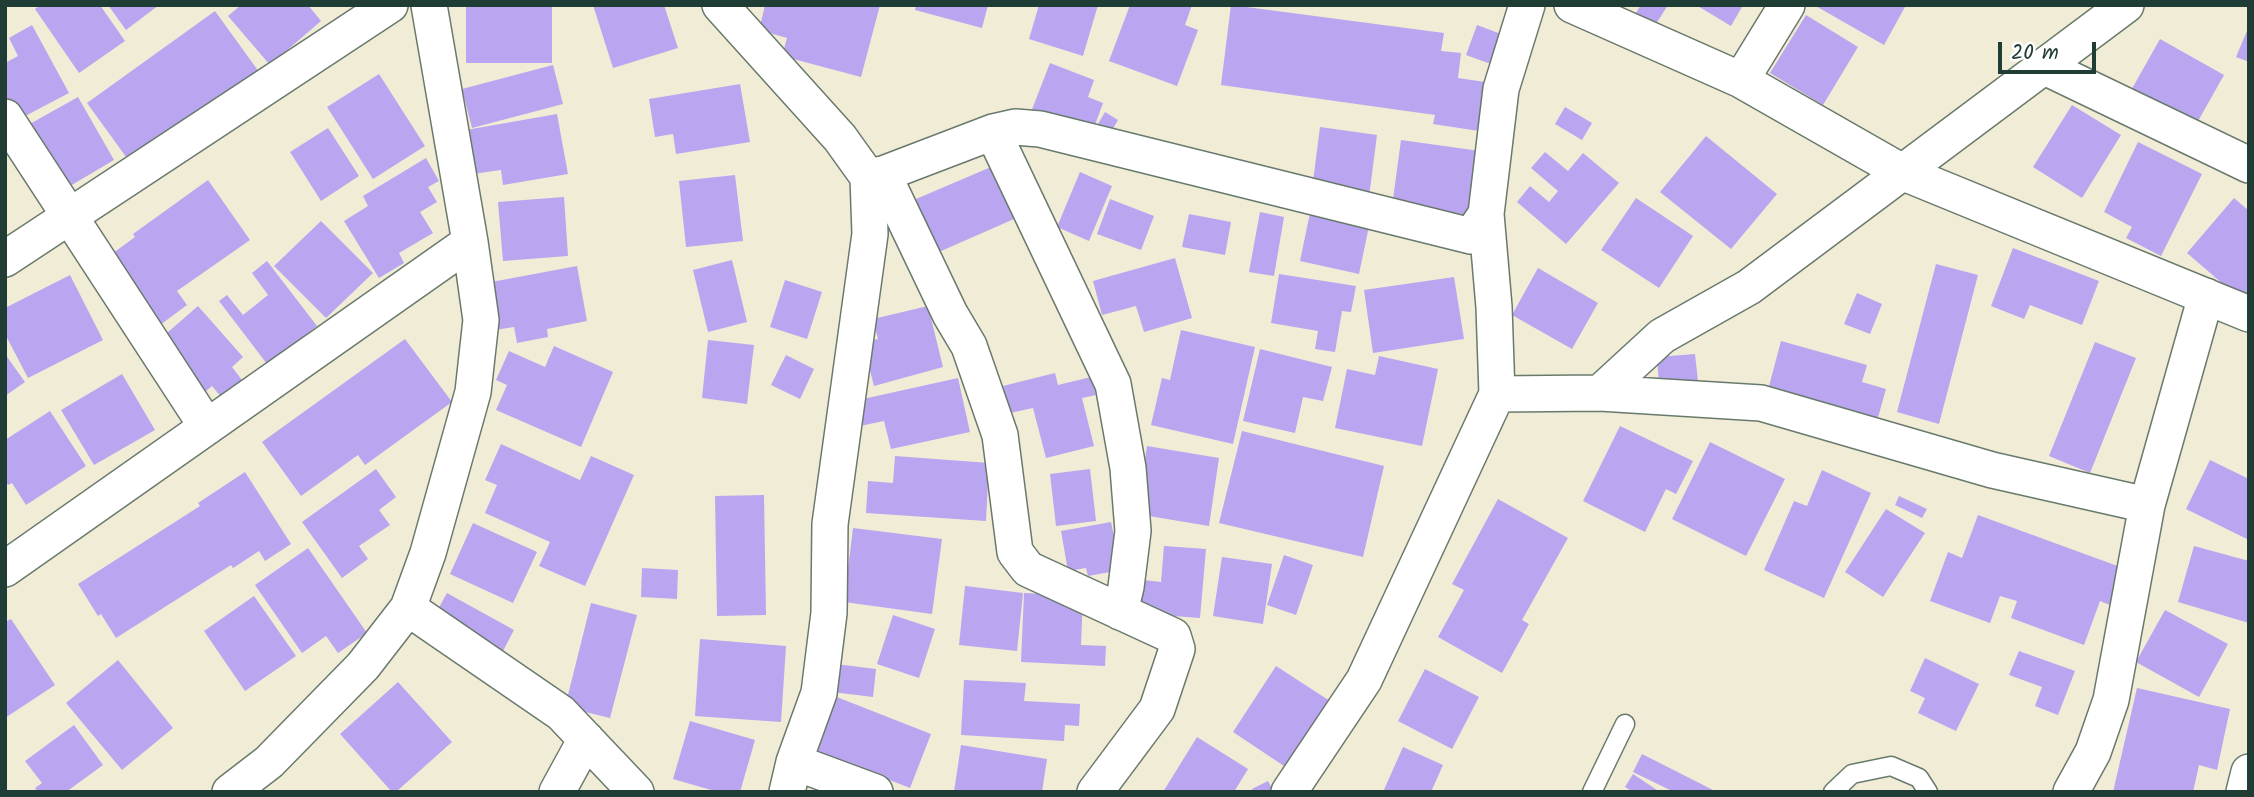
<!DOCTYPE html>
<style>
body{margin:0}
#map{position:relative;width:2254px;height:797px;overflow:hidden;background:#f1ecd5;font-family:Kalam,sans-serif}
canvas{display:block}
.frame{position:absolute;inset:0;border:7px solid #1f3d34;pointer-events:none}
.scale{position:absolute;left:1998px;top:42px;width:98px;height:32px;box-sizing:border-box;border:4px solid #1f3d34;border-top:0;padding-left:9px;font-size:21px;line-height:24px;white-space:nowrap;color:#1f3d34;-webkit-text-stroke:5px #fff;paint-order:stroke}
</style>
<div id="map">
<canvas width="2254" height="797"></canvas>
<div class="frame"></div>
<div class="scale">20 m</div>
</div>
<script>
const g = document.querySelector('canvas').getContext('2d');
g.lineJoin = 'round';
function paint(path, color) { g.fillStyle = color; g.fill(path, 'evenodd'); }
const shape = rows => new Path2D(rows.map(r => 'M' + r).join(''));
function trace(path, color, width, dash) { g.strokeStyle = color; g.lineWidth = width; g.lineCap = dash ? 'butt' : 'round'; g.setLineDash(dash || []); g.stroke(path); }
const building = shape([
 [40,5,100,5,125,41,79,73,35,9],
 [108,5,159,5,126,30],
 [241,5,308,5,321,21,270,65,228,16],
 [466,5,552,5,552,63,466,63],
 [593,5,664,5,678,48,613,68],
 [765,5,880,5,861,77,782,56,787,38,759,30],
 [916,5,988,5,982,28,915,10],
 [1039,5,1098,5,1083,56,1029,39],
 [1130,5,1192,5,1185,25,1198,30,1177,86,1109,61],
 [1231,5,1444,33,1441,51,1461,53,1458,78,1485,82,1479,131,1433,124,1435,115,1221,85],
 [1641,5,1668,5,1651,32,1632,19],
 [1696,5,1743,5,1731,26],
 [1814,5,1906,5,1884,45],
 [215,11,267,83,129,161,87,103],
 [1806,15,1858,47,1823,105,1770,73],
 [32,25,69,93,6,126,5,63,18,56,9,38],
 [1477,25,1509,37,1499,67,1466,55],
 [2249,26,2249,62,2236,57],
 [2160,39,2224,75,2193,130,2129,94],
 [1050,63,1094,80,1088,97,1103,103,1091,136,1031,112],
 [553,65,563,104,472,128,462,89],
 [379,74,425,146,373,179,327,107],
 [740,84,750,142,676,154,673,134,655,137,649,99],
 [78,97,114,160,65,189,28,125],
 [2072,105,2121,135,2082,198,2033,167],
 [1565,107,1592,123,1582,140,1555,124],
 [1105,112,1118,120,1107,139,1094,131],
 [557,114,568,174,503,185,501,170,473,174,466,130],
 [1320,127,1377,135,1369,197,1312,189],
 [328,128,359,176,321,201,290,152],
 [1706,136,1777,194,1731,249,1660,192],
 [1401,140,1480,151,1470,225,1391,214],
 [2138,142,2202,174,2161,256,2126,238,2132,227,2104,212],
 [1545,152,1568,171,1583,153,1619,183,1566,244,1517,202,1530,186,1549,202,1558,191,1531,168],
 [426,158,439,181,428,187,437,202,420,212,433,233,399,253,404,263,379,278,344,221,368,206,363,196],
 [991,167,1014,219,932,255,909,202],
 [1080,172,1112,186,1089,241,1057,227],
 [735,175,743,241,686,247,679,181],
 [208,180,250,240,177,291,187,305,148,334,98,264,135,237,133,234],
 [564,197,568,256,503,261,498,202],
 [1636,198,1693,236,1659,288,1601,250],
 [2234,198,2249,211,2249,299,2245,303,2187,253],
 [1110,199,1154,216,1141,250,1097,234],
 [1260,212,1284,217,1274,276,1249,272],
 [1310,213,1369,226,1359,274,1300,261],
 [1189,214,1231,222,1225,255,1182,247],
 [321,221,373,273,326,318,274,266],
 [2013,248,2099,281,2082,325,2030,305,2024,319,1991,306],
 [1175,258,1192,318,1144,332,1136,306,1102,315,1093,281],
 [732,260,747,322,708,332,693,270],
 [267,261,317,326,267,364,219,301,227,295,243,315,268,295,252,273],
 [1936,264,1978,275,1939,424,1897,412],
 [577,266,587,321,547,329,548,337,517,343,514,327,495,330,486,283],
 [1538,268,1598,303,1572,349,1512,315],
 [1279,274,1356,286,1351,312,1342,311,1335,352,1315,349,1318,331,1271,323],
 [70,275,103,340,28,378,5,334,5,308],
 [1454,277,1464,339,1373,353,1364,290],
 [785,280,822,292,807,339,770,327],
 [1857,293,1882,304,1870,334,1844,324],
 [198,306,243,357,232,367,242,380,222,398,212,386,198,398,152,346],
 [928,306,943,367,874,386,863,343,878,339,873,319],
 [1181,330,1255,347,1233,444,1151,425,1162,378,1170,380],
 [405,339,452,402,365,465,358,455,301,496,262,442],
 [708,340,754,345,747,404,702,398],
 [1781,341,1867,365,1862,382,1886,389,1877,421,1768,390],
 [2095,342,2136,358,2090,473,2049,456],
 [554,346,613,372,581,447,496,410,507,385,496,380,509,351,545,367],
 [1260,349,1332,367,1323,401,1303,397,1295,433,1243,421],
 [5,354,25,382,5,396],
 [1695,354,1698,381,1659,384,1657,357],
 [786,355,814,369,800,399,771,385],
 [1379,356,1438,369,1422,446,1335,428,1347,369,1375,375],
 [1055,373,1058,385,1091,377,1096,395,1082,398,1094,446,1046,458,1033,408,1010,413,1003,386],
 [122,374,155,430,94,465,61,410],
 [958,378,970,432,891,449,884,421,860,426,854,401],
 [50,411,86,466,26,505,12,483,8,485,5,481,5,440],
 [1620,426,1693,461,1676,494,1666,489,1645,532,1583,501],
 [1242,431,1384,466,1363,557,1219,523],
 [1710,442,1785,479,1746,556,1672,519],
 [501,444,580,480,591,456,634,475,585,586,539,566,550,542,485,513,497,485,485,480],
 [1147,446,1219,458,1209,526,1137,514],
 [895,456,989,463,986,521,866,513,868,481,893,483],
 [2210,460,2249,479,2249,540,2186,509],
 [376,469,396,497,379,510,390,525,359,546,368,559,342,578,302,522],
 [1090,469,1096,521,1056,526,1050,474],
 [1822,470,1871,493,1824,598,1764,570,1794,501,1807,506],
 [245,472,291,544,265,561,259,551,233,568,231,565,116,638,101,614,98,616,78,584,200,506,198,503],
 [764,495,766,615,717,616,715,496],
 [1899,496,1927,509,1922,518,1895,505],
 [1498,499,1568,538,1522,620,1529,624,1502,673,1438,637,1464,590,1452,584],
 [1886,509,1925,533,1883,597,1845,572],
 [1978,515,2123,568,2110,605,2100,601,2084,645,2011,618,2017,601,2000,596,1990,623,1930,601,1948,552,1962,558],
 [1111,522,1121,570,1088,576,1086,568,1068,571,1061,531],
 [473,523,537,552,513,603,450,574],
 [853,528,942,539,932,614,844,602],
 [1164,546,1206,549,1200,618,1133,613,1135,579,1161,582],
 [2194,546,2249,561,2249,623,2178,602],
 [308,548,367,633,338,653,326,636,302,653,255,585],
 [1284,555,1313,565,1296,615,1267,605],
 [1222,557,1272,564,1263,624,1213,616],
 [642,568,678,570,677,599,641,597],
 [965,586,1023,593,1017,651,959,645],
 [447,593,514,630,494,668,426,631],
 [1024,593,1083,596,1081,645,1106,646,1105,666,1021,662],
 [254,596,296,656,245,691,204,631],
 [591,603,637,615,610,718,565,707],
 [2165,610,2228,644,2199,697,2136,662],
 [893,615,935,629,919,678,877,664],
 [11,619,55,685,5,718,5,622],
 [700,639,786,646,781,722,695,716],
 [2019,651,2075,671,2058,715,2035,706,2042,687,2009,675],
 [1925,658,1979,684,1956,731,1918,713,1925,698,1910,691],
 [118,660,173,728,122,770,66,703],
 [836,664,876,669,873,697,832,692],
 [1276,666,1330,701,1287,768,1233,732],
 [1425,669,1479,697,1452,749,1398,721],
 [964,680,1026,683,1024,701,1080,704,1079,726,1065,725,1064,741,961,735],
 [398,682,452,742,396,792,392,792,340,734],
 [2137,688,2230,709,2217,770,2199,765,2193,792,2113,792],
 [829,694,931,734,910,788,808,748],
 [690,721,755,740,740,792,718,792,673,779],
 [74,725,103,765,66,792,38,792,35,788,42,783,25,761],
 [1197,737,1248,769,1234,792,1163,792],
 [961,745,1047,759,1042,792,954,792],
 [1403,747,1443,765,1431,792,1383,792],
 [1642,754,1717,792,1674,792,1633,772],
 [1633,774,1660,792,1633,792,1625,787],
 [1268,781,1274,792,1253,792,1252,789]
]);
const lane = shape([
 [1592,792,1625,724],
 [1833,792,1852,774,1891,766,1919,778,1928,792]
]);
const street = shape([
 [720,5,840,138,868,177,870,234,830,524,829,613,819,693,794,762,787,792],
 [1572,5,1741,80,1904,173,2249,314],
 [2045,67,2249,165],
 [1741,80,1787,5],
 [5,117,207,427],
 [993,132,1113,384,1128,468,1133,531,1126,587,1120,612],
 [883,174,950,314,969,346,1000,435,1015,552,1028,569,1173,636,1177,649,1157,709,1095,792],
 [868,177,883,174,993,132,1015,127,1040,129,1471,236,1486,214],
 [5,259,390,5],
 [1600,393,1662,336,1749,287,2126,5],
 [1497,394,1600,393,1761,403,1992,470,2147,505],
 [5,569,470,242],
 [408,608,561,713,636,792],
 [794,762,875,792],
 [230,792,269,762,363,666,408,608,428,553,473,392,481,320,470,242,429,5],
 [557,792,586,739],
 [1289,792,1364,680,1497,394,1494,307,1486,214,1501,89,1527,5],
 [2071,792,2093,752,2111,700,2147,505,2206,296],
 [2244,792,2249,772]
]);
paint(building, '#baa5f1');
trace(lane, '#687a6c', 21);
trace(street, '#687a6c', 38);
trace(lane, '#fff', 18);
trace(street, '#fff', 35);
</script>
